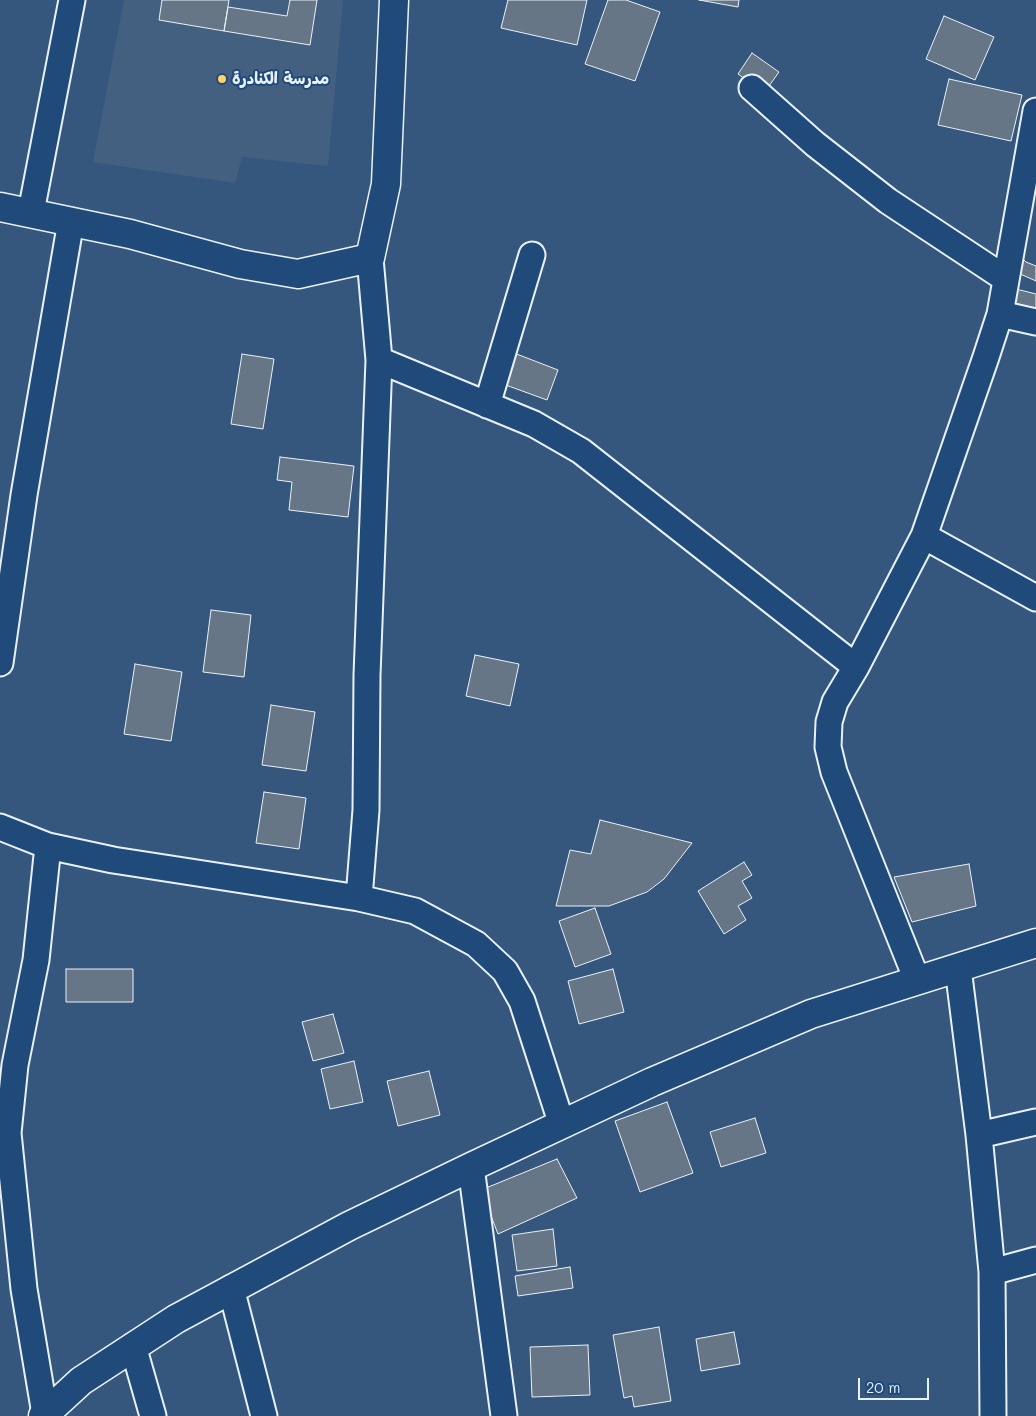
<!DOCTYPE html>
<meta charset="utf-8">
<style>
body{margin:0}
#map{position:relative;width:1036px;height:1416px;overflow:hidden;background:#35577e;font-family:Mali,sans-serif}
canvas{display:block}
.scale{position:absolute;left:858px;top:1378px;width:71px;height:22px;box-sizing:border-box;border:2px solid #e8f1f8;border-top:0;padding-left:6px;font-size:15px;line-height:18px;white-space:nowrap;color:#e8f1f8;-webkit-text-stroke:4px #1f4a7a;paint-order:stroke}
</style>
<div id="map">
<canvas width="1036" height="1416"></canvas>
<div class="scale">20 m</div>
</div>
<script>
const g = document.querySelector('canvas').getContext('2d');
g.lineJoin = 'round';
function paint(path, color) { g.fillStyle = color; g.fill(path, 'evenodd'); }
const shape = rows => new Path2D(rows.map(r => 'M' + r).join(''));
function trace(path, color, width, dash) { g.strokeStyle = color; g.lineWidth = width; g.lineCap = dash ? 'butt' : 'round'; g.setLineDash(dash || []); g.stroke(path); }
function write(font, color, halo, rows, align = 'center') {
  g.font = font + ' Mali,"Playpen Sans Arabic",sans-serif'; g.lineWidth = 4; g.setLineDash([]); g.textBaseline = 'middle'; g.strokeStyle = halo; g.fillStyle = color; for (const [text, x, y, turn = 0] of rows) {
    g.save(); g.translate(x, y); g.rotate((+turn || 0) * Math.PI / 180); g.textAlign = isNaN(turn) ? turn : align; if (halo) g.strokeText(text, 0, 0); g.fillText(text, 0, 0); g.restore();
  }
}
const built = shape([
 [124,0,343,0,328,166,242,157,235,183,93,162]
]);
const building = shape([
 [162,0,229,0,224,31,159,20,162,0],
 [290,0,317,0,310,45,224,31,228,7,287,16,290,0],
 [508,0,587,0,577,45,501,28,508,0],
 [608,0,626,0,660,12,635,81,585,64,608,0],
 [699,0,739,0,738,7,699,0],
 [944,16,994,37,975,80,926,59,944,16],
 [752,53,779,72,764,93,738,74,752,53],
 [949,79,1022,95,1011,141,938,125,949,79],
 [1022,258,1026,262,1036,266,1036,281,1018,273,1022,258],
 [1012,288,1036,294,1036,308,1008,302,1012,288],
 [514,353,558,370,547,400,503,384,514,353],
 [242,354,274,359,263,429,231,424,242,354],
 [280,457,354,466,348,517,289,510,292,482,277,480,280,457],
 [211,610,251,615,244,677,203,672,211,610],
 [475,655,519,664,510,706,466,696,475,655],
 [135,664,182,672,171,741,124,734,135,664],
 [271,705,315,712,306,771,262,765,271,705],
 [264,792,306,798,299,849,256,843,264,792],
 [600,820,692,843,664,879,647,892,609,906,556,906,570,850,591,854,600,820],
 [744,862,752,875,742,881,752,898,738,906,746,920,724,934,698,891,744,862],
 [969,864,976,906,912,922,894,877,969,864],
 [595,908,611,954,575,967,559,921,595,908],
 [66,969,133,969,133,1002,66,1002,66,969],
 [613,969,624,1012,579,1024,568,981,613,969],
 [333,1014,344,1053,313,1061,302,1022,333,1014],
 [354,1061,363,1102,330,1109,321,1069,354,1061],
 [429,1071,440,1115,398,1126,387,1081,429,1071],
 [667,1102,693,1173,640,1192,615,1121,667,1102],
 [755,1118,766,1153,721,1167,710,1132,755,1118],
 [557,1159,577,1198,498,1234,481,1190,557,1159],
 [553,1229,557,1266,517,1271,512,1235,553,1229],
 [570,1267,573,1288,518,1296,515,1276,570,1267],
 [659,1327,671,1401,634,1407,632,1396,624,1398,613,1335,659,1327],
 [734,1332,740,1364,701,1371,696,1339,734,1332],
 [588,1345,590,1395,532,1397,530,1347,588,1345]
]);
const street = shape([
 [752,88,815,144,888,201,1006,279],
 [31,212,72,0],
 [370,258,379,360,367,675,366,810,359,898,415,911,476,944,505,971,522,1001,562,1125],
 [1000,314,1036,322],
 [379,360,534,424,581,451,856,667],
 [487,405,532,255],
 [924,536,1036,598],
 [0,663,24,495,71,221],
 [0,827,48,846,113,860,359,898],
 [958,968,979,1135,992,1272,993,1416],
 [917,980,834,772,828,747,829,722,835,702,856,667,924,536,986,357,1000,314,1036,111],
 [979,1135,1036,1122],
 [471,1167,504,1416],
 [992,1272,1036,1260],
 [231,1288,264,1416],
 [133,1346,153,1416],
 [45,1414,24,1289,8,1133,15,1065,36,960,48,846]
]);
const secondary = shape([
 [0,207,130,234,240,264,298,274,370,258,386,184,394,0],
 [43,1416,81,1381,176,1319,349,1226,471,1167,652,1082,811,1014,1036,943]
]);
const markers = [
 [222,79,5,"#ffd166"]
];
const poiNames = [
 ["مدرسة الكنادرة",232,79]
];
paint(built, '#446081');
paint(building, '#677687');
trace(building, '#e8f1f8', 1);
trace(street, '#e8f1f8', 29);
trace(secondary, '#e8f1f8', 31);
trace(street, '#1f4a7a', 25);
trace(secondary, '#1f4a7a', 28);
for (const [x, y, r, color] of markers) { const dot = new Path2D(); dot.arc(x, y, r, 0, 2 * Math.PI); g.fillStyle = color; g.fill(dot); trace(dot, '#1f4a7a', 2); }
write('bold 16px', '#e8f1f8', '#1f4a7a', poiNames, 'left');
</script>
